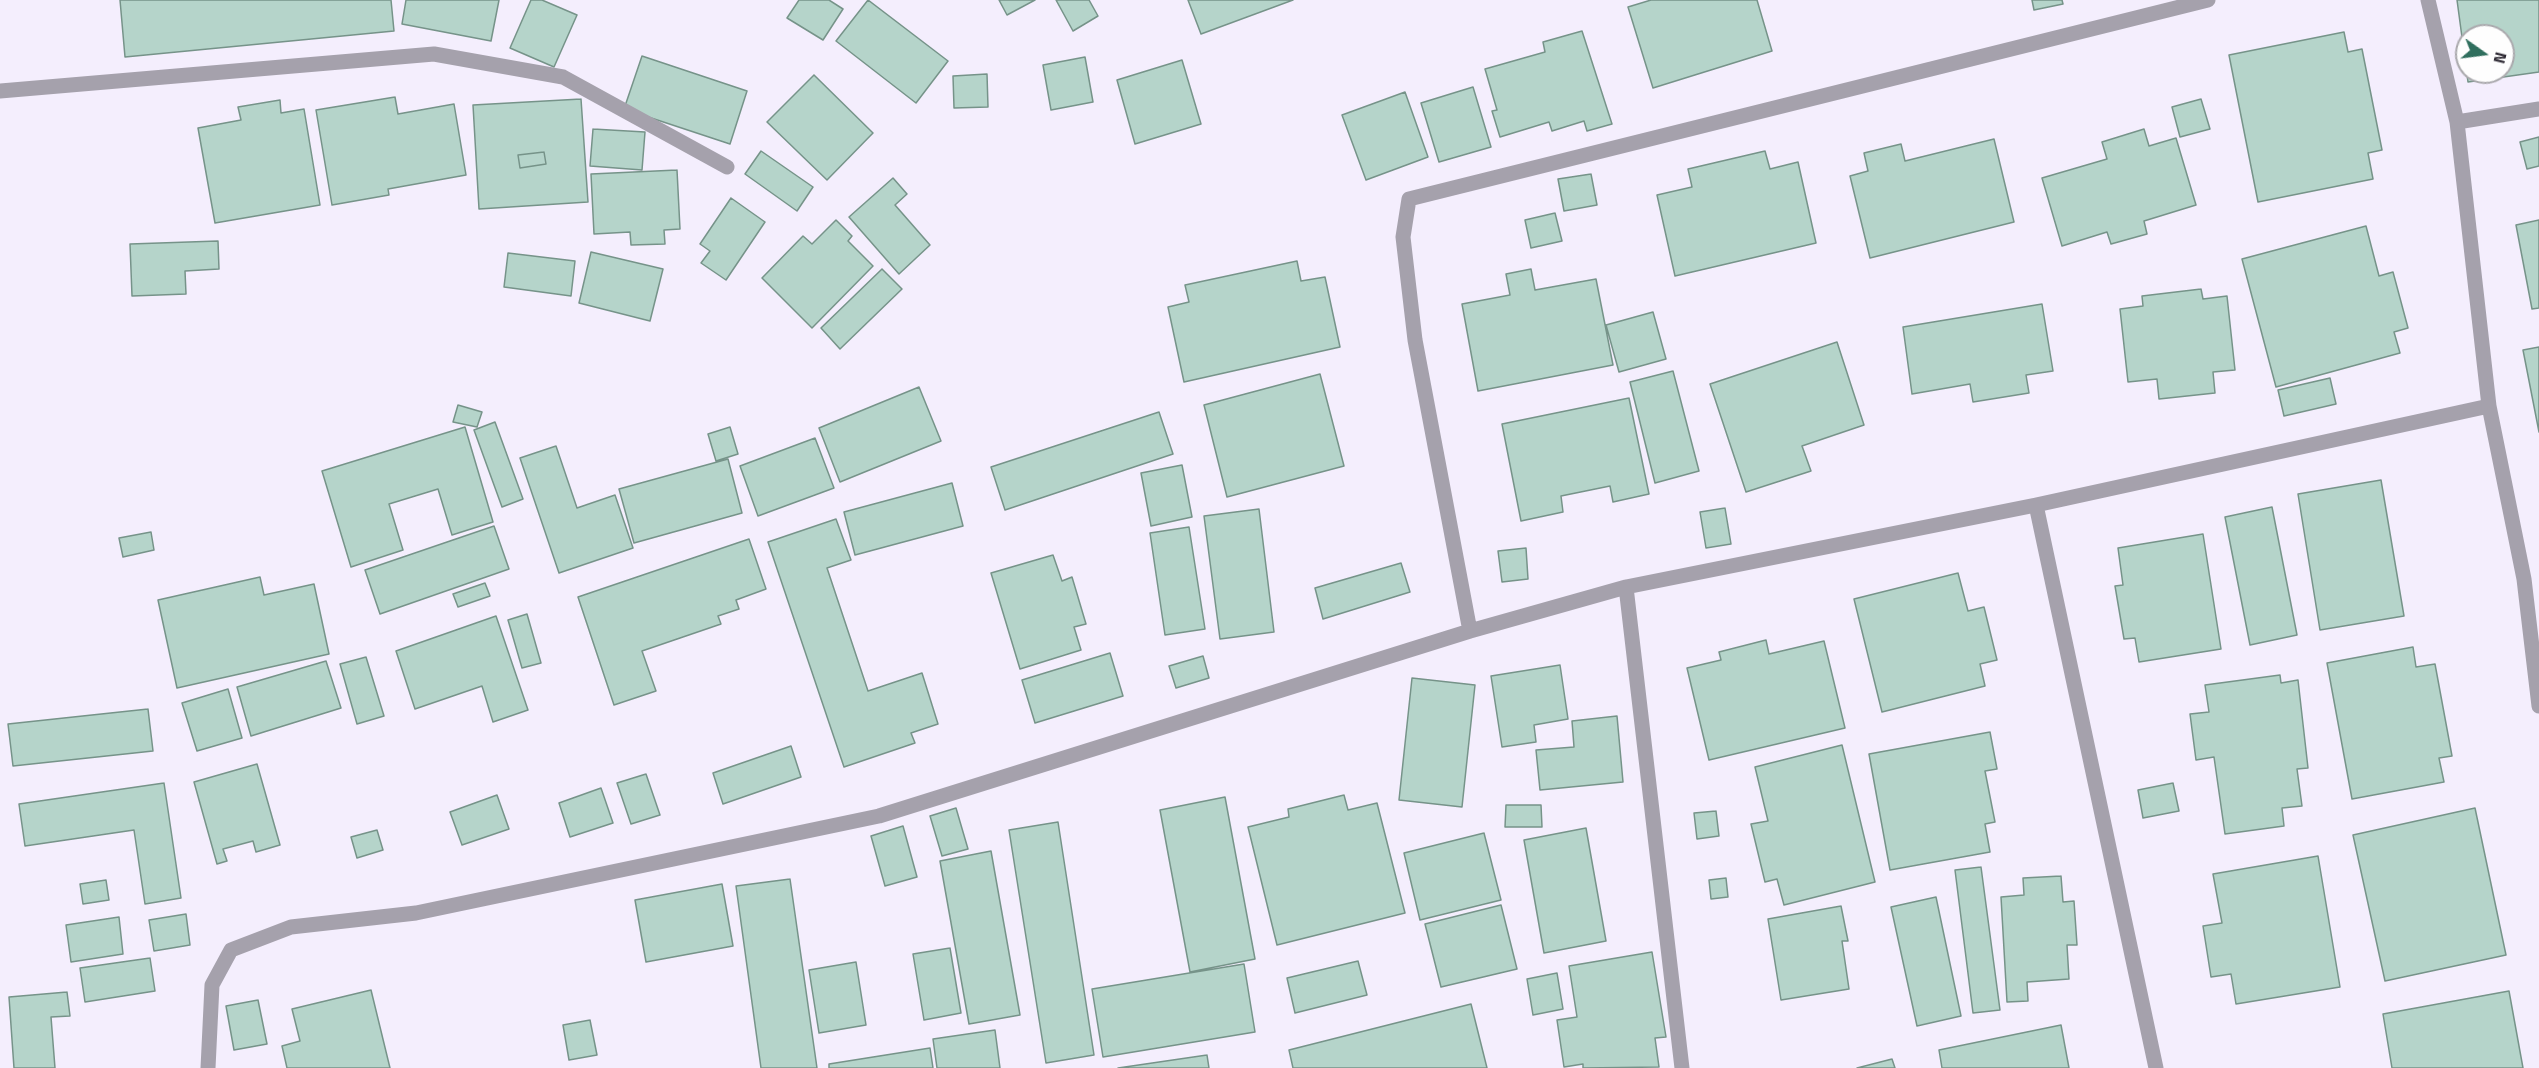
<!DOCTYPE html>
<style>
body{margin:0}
#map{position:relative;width:2539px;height:1068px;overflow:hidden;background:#f4eefd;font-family:"Titillium Web",sans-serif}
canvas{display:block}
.north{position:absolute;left:2455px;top:24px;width:60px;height:60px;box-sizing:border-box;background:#fefefe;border:2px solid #aaa9ad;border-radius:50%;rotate:104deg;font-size:16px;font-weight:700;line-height:24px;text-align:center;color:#2d2933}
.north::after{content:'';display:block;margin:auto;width:21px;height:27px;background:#306f5e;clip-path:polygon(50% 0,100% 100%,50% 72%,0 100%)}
</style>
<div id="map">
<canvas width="2539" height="1068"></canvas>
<div class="north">N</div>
</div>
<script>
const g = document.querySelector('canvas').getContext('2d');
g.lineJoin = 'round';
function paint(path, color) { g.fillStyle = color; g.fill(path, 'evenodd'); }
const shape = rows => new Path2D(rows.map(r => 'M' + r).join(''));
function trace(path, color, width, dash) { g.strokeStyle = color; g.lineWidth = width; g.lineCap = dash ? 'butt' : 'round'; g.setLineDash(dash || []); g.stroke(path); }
const building = shape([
 [120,0,391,0,394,31,125,57,120,0],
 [406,0,499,0,491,41,402,24,406,0],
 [531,0,542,0,577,15,554,67,510,48,531,0],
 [799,0,829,0,843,9,823,40,787,18,799,0],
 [868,0,948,61,916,103,836,41,868,0],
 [999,0,1035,0,1007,15,999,0],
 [1056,0,1089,0,1098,16,1073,31,1056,0],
 [1188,0,1293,0,1201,34,1188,0],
 [1651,0,1757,0,1772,51,1653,88,1628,7,1651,0],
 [2032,0,2062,0,2063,4,2034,10,2032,0],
 [2457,0,2539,0,2539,72,2468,82,2457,0],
 [2467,36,2503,36,2503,72,2467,72,2467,36],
 [1582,31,1612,124,1587,131,1584,121,1552,131,1549,122,1500,137,1492,111,1497,110,1485,69,1545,52,1543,42,1582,31],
 [2344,32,2348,52,2362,49,2382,150,2368,153,2373,179,2258,202,2229,55,2344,32],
 [642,56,747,91,730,144,624,109,642,56],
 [1085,57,1093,102,1051,110,1043,65,1085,57],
 [1182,60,1201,124,1135,144,1117,80,1182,60],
 [987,74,988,107,954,108,953,76,987,74],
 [814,75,873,133,827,180,767,122,814,75],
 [1473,87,1491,147,1439,162,1421,103,1473,87],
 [1405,92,1428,157,1366,180,1342,115,1405,92],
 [395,97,398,114,454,104,466,175,388,189,389,195,332,205,316,110,395,97],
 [581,99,588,202,479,209,473,105,581,99],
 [544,152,546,164,520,168,518,155,544,152],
 [2201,99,2210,129,2180,137,2172,107,2201,99],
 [280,100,281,113,304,109,320,205,215,223,198,128,241,120,238,107,280,100],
 [593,129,645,132,642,170,590,166,593,129],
 [2144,129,2149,146,2176,138,2196,205,2144,221,2147,234,2111,244,2107,232,2062,246,2042,178,2107,159,2102,142,2144,129],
 [2539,137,2539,166,2527,169,2520,142,2539,137],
 [1994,139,2014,222,1870,258,1850,176,1868,171,1864,153,1901,144,1905,161,1994,139],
 [761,151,813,187,797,211,745,174,761,151],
 [1765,151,1770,169,1798,162,1816,243,1675,276,1657,195,1692,187,1688,169,1765,151],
 [544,152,546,164,520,168,518,155,544,152],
 [677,170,680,229,664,230,665,244,631,245,630,232,594,234,591,174,677,170],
 [1591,174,1597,205,1564,211,1558,179,1591,174],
 [893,178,907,194,895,205,930,245,899,274,849,217,893,178],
 [731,198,765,222,726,280,701,263,710,251,700,244,731,198],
 [1555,213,1562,241,1531,248,1525,220,1555,213],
 [836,220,852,236,848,241,873,266,812,328,762,278,803,236,812,244,836,220],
 [2539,220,2539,308,2532,309,2516,225,2539,220],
 [2366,226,2379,276,2393,272,2408,328,2394,332,2400,353,2276,387,2242,259,2366,226],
 [218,241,219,269,185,271,186,294,132,296,130,244,218,241],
 [591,252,663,269,650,321,579,303,591,252],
 [508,253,575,261,571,296,504,287,508,253],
 [1297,261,1301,281,1325,277,1340,347,1184,382,1168,307,1189,302,1185,285,1297,261],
 [882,269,902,289,840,349,821,328,882,269],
 [1531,269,1535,290,1596,279,1613,365,1478,391,1462,304,1510,295,1506,274,1531,269],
 [2201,289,2203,299,2227,296,2235,370,2213,372,2215,393,2159,399,2157,379,2128,382,2120,309,2143,306,2142,296,2201,289],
 [2042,304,2053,371,2026,375,2029,393,1973,402,1970,384,1912,394,1903,327,2042,304],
 [1653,312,1666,359,1619,372,1606,325,1653,312],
 [1837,342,1864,425,1802,446,1811,471,1746,492,1710,384,1837,342],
 [2539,347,2539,432,2523,350,2539,347],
 [1673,371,1699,471,1655,483,1630,382,1673,371],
 [1320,374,1344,466,1227,497,1204,405,1320,374],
 [2330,378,2336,404,2284,416,2278,390,2330,378],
 [919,387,941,441,840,482,819,428,919,387],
 [1629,398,1649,494,1613,502,1610,486,1561,496,1563,512,1521,521,1502,424,1629,398],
 [458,405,482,412,477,427,453,422,458,405],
 [1159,412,1173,454,1005,510,991,467,1159,412],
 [495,422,523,499,502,507,474,430,495,422],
 [465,427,493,522,452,535,438,489,389,504,403,550,351,567,322,471,465,427],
 [730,427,738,454,716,461,708,434,730,427],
 [815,438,834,488,758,516,740,466,815,438],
 [556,446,577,508,615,495,633,548,559,573,520,458,556,446],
 [728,459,742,513,634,543,619,489,728,459],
 [1182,465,1192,517,1151,526,1141,473,1182,465],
 [2381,480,2404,616,2320,630,2298,494,2381,480],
 [952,483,963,526,855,555,844,512,952,483],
 [2272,507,2297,635,2250,645,2225,517,2272,507],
 [1725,508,1731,544,1706,548,1700,512,1725,508],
 [1259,509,1274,632,1220,639,1204,516,1259,509],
 [836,519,851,560,827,568,868,691,922,673,938,724,911,733,915,743,844,767,768,542,836,519],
 [494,526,509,569,380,614,365,570,494,526],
 [1189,527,1205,629,1165,635,1150,533,1189,527],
 [151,532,154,550,123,557,119,538,151,532],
 [2203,534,2221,649,2139,662,2135,638,2124,639,2115,586,2123,585,2118,548,2203,534],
 [749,539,766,589,736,600,739,609,718,616,721,624,642,651,656,691,614,705,578,597,749,539],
 [1526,548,1528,579,1502,582,1498,551,1526,548],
 [1053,555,1062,581,1072,577,1086,624,1074,627,1081,650,1020,669,991,573,1053,555],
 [1401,563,1410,592,1323,619,1315,588,1401,563],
 [1958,573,1968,611,1984,607,1997,660,1980,664,1985,686,1882,712,1854,599,1958,573],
 [260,577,264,595,314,584,329,654,177,688,158,600,260,577],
 [485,583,490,596,458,607,453,594,485,583],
 [527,614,541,663,522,668,508,620,527,614],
 [496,616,528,710,493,722,482,686,415,709,396,651,496,616],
 [1766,640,1769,654,1824,641,1845,728,1709,760,1687,668,1721,660,1719,652,1766,640],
 [2413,647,2416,667,2435,664,2452,756,2439,758,2444,782,2352,799,2327,663,2413,647],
 [1110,653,1123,696,1035,723,1022,680,1110,653],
 [1203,656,1209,678,1176,688,1169,666,1203,656],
 [366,657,384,716,357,724,340,664,366,657],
 [326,661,341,708,251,736,237,687,326,661],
 [1560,665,1568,719,1534,725,1536,742,1502,747,1491,676,1560,665],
 [2280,675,2281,683,2298,680,2308,768,2297,769,2302,806,2282,808,2284,826,2225,834,2214,757,2196,760,2190,714,2209,712,2205,685,2280,675],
 [1412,678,1475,685,1462,807,1399,800,1412,678],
 [228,689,242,738,197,751,182,703,228,689],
 [148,709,153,751,13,766,8,724,148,709],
 [1617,716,1623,782,1540,790,1536,750,1574,747,1572,721,1617,716],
 [1990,732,1997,769,1985,771,1995,822,1985,824,1990,852,1890,870,1869,754,1990,732],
 [1842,745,1875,882,1784,905,1777,879,1765,882,1751,824,1768,821,1755,767,1842,745],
 [791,746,801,777,723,804,713,773,791,746],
 [257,764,280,845,256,852,253,841,223,849,227,861,217,864,194,782,257,764],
 [646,774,660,815,631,824,617,783,646,774],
 [164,783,181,898,145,904,134,830,25,846,19,804,164,783],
 [2173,783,2179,811,2143,818,2138,790,2173,783],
 [601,788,613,823,570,837,559,803,601,788],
 [497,795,509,829,462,845,450,812,497,795],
 [1344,795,1348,810,1377,803,1405,913,1277,945,1248,827,1289,817,1288,809,1344,795],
 [1225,797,1255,959,1190,972,1160,810,1225,797],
 [1506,805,1541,805,1542,827,1505,827,1506,805],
 [956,808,968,849,942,856,930,816,956,808],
 [2475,808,2506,955,2385,981,2353,835,2475,808],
 [1716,811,1719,836,1697,839,1694,813,1716,811],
 [1058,822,1094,1055,1046,1063,1009,830,1058,822],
 [903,826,917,877,885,886,871,836,903,826],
 [1586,828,1606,941,1544,953,1524,840,1586,828],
 [377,830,383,850,357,858,351,837,377,830],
 [1484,833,1501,900,1420,920,1404,853,1484,833],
 [991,851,1020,1015,969,1024,940,861,991,851],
 [2318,856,2340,987,2236,1004,2231,974,2211,977,2203,926,2222,923,2213,874,2318,856],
 [1981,867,2000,1010,1973,1013,1955,870,1981,867],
 [2061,876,2063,902,2074,901,2077,945,2067,945,2069,979,2027,982,2028,1001,2007,1002,2001,897,2024,895,2023,878,2061,876],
 [1726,878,1728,897,1711,899,1709,880,1726,878],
 [790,879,817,1068,761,1068,736,886,790,879],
 [106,880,109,900,83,904,80,884,106,880],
 [722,884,733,946,646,962,635,900,722,884],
 [1936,897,1961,1016,1917,1026,1891,907,1936,897],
 [1501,905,1517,969,1441,987,1425,924,1501,905],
 [1841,906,1848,941,1842,941,1849,989,1781,1000,1768,919,1841,906],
 [186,914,190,945,154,951,149,920,186,914],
 [119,917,123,954,71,962,66,925,119,917],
 [950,948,961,1013,924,1020,913,954,950,948],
 [1652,952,1666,1037,1655,1038,1659,1067,1583,1068,1583,1064,1564,1067,1557,1020,1577,1017,1569,966,1652,952],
 [150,958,155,991,85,1002,80,968,150,958],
 [1358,961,1367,995,1295,1013,1287,978,1358,961],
 [856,962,866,1025,819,1033,809,970,856,962],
 [1244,964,1255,1032,1103,1057,1092,989,1244,964],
 [1557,973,1563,1009,1533,1015,1527,979,1557,973],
 [371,990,390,1068,287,1068,282,1046,300,1041,292,1009,371,990],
 [2509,991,2523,1068,2392,1068,2383,1014,2509,991],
 [67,992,70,1016,51,1017,55,1068,14,1068,9,997,67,992],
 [258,1000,267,1044,234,1050,226,1006,258,1000],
 [1471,1004,1487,1068,1293,1068,1289,1050,1471,1004],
 [590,1020,597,1055,569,1060,563,1025,590,1020],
 [2061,1025,2069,1068,1942,1068,1939,1050,2061,1025],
 [995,1030,1000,1068,937,1068,933,1039,995,1030],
 [930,1048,933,1068,829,1068,829,1064,930,1048],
 [1207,1055,1209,1068,1118,1068,1207,1055],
 [1892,1059,1895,1068,1857,1068,1892,1059]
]);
const street = shape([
 [2428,0,2457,122,2489,406,2524,579,2539,706],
 [0,91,434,54,563,77,727,167],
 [2457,122,2539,109],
 [2036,505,2156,1068],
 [1626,587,1682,1068],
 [1470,631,1415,340,1403,237,1409,199,2208,0],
 [208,1068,212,985,231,950,291,927,416,913,879,816,1470,631,1626,587,2036,505,2489,406]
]);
paint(building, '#b5d4ca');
trace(building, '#769389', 1.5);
trace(street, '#a5a1ac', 15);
</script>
